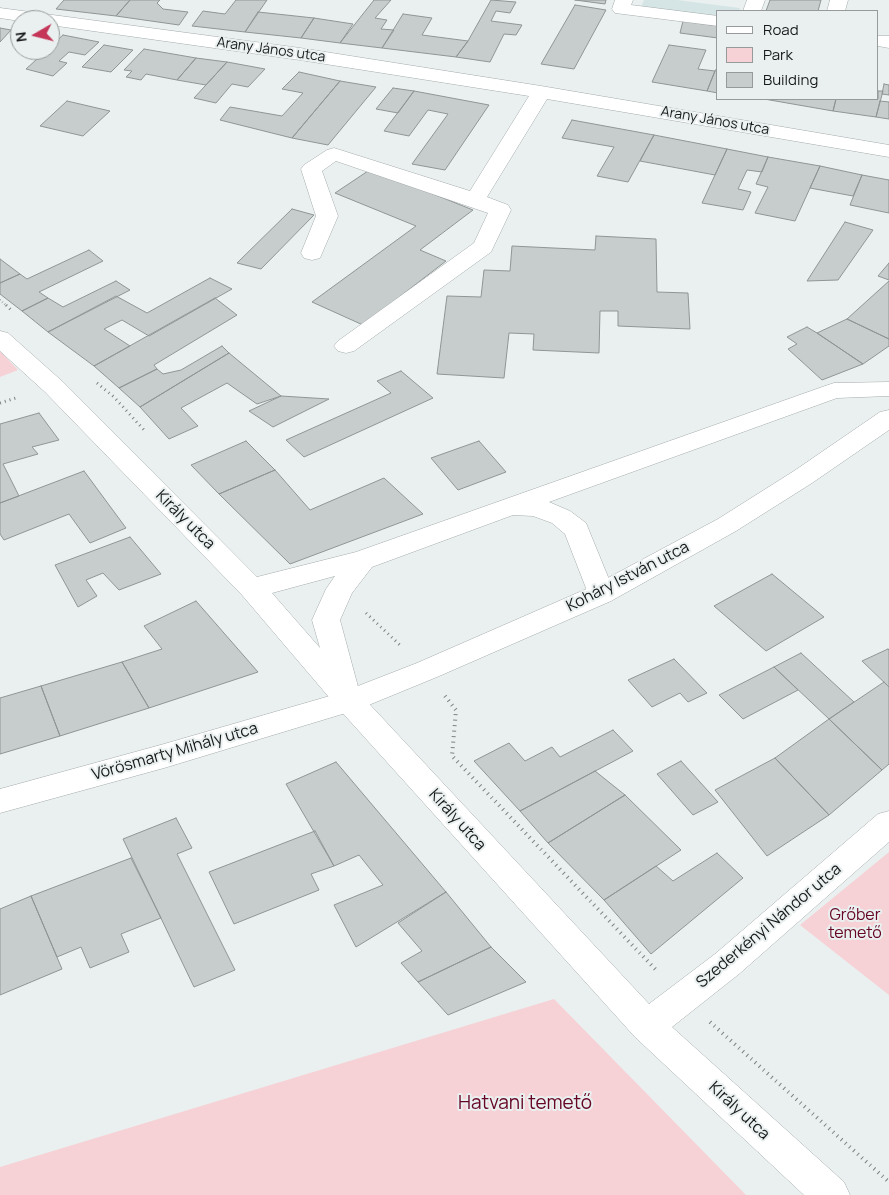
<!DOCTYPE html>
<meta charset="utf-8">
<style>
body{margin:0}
#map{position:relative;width:889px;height:1195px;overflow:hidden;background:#eaf0f0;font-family:Manrope,sans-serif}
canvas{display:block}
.legend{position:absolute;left:716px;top:10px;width:162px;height:90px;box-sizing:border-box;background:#eaf0f0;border:1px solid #969a9a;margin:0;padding:6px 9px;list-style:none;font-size:15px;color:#181a1a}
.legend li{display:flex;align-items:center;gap:10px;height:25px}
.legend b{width:25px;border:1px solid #969a9a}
.north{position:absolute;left:10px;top:10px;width:50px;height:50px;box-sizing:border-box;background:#eaf0f0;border:1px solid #969a9a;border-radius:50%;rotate:262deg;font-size:14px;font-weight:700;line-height:20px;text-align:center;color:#181a1a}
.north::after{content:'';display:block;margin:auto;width:18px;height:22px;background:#c43558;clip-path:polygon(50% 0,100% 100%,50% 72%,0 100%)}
</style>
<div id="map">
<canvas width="889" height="1195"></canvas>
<ul class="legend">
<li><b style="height:6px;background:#fff"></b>Road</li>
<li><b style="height:14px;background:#f6d2d6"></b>Park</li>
<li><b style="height:14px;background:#c7cdcd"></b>Building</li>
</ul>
<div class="north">N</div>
</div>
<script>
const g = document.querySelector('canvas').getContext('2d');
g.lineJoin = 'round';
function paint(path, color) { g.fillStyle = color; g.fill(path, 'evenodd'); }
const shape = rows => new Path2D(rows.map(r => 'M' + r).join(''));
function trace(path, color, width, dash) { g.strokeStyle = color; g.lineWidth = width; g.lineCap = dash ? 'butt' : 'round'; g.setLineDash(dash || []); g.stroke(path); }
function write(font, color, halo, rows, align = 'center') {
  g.font = font + ' Manrope,sans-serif'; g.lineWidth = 4; g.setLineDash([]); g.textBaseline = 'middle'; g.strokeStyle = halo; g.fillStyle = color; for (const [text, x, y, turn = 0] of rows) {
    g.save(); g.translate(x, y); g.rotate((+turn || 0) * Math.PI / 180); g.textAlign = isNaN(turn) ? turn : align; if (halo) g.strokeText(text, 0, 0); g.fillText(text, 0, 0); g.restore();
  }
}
const built = shape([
 [644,0,677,0,740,8,739,11,718,11,718,16,641,7]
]);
const green = shape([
 [0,351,18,370,0,377],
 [889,852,889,995,800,925],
 [554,999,746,1195,0,1195,0,1167]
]);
const building = shape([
 [64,0,130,0,116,16,56,9,64,0],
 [130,0,160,0,157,3,163,9,188,12,179,25,116,16,130,0],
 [236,0,267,0,245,32,192,26,203,11,225,14,236,0],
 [374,0,391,0,375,18,387,20,381,29,394,30,382,48,340,43,374,0],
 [491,0,516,2,510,13,496,11,491,21,522,25,516,35,504,34,490,62,456,57,468,41,491,0],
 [575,0,606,0,605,4,575,0],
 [770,0,821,0,818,11,766,11,770,0],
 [575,5,606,10,574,69,541,64,575,5],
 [258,12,314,18,301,38,245,32,258,12],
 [403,14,432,18,422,35,468,41,456,57,382,48,403,14],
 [314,18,353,24,340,43,301,38,314,18],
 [683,21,718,26,718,38,680,33,683,21],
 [0,28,11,30,0,42,0,28],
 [63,35,99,42,85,55,69,52,59,61,67,63,53,76,26,69,47,50,50,50,50,47,63,35],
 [104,45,133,50,111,72,82,67,104,45],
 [669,45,706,50,698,69,715,71,707,91,652,82,669,45],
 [144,49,196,58,177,80,146,74,141,80,126,77,132,71,124,70,144,49],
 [196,58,227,62,206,85,177,80,196,58],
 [227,62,265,69,248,87,232,84,216,103,194,98,227,62],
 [718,66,718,93,707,91,715,71,718,66],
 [299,72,340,81,292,138,220,120,230,107,282,116,303,93,282,89,299,72],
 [340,81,376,87,328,145,292,138,340,81],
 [884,84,889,85,889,95,882,94,884,84],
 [393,88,414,91,398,113,376,109,393,88],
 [414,91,489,105,445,170,412,164,448,114,428,110,409,136,384,131,414,91],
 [878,91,883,91,876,117,833,111,836,99,878,99,878,91],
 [764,99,836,99,833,111,764,99],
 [67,101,110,111,83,136,40,126,67,101],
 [880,101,889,102,889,119,876,117,880,101],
 [572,120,654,135,628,182,597,176,614,147,562,138,572,120],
 [654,135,727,149,715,175,640,161,654,135],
 [727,149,768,157,762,172,747,170,738,189,751,192,743,210,702,203,727,149],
 [768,157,820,166,795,221,755,213,768,187,756,184,768,157],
 [820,166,862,175,853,196,810,188,820,166],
 [371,169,473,210,420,250,446,261,363,325,312,302,416,226,335,193,371,169],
 [862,175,889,180,889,213,850,205,862,175],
 [292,209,314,215,261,269,237,263,292,209],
 [845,222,873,230,838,280,807,281,845,222],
 [596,236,656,239,657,292,688,293,690,329,618,326,618,311,600,311,599,353,533,350,534,334,509,333,504,378,437,374,447,296,481,297,484,270,510,271,512,246,595,250,596,236],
 [89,250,103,261,39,292,48,298,22,311,0,294,0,283,20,274,27,279,89,250],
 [0,259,20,274,0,283,0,259],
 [889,263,889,280,878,276,889,263],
 [210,278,232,289,149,336,122,320,104,329,130,346,94,366,48,332,116,296,147,313,210,278],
 [116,281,130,290,48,332,22,311,48,298,63,307,116,281],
 [889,281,889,339,847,319,889,281],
 [215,298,237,315,154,365,157,369,119,388,94,366,215,298],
 [847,319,889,339,889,346,863,364,817,333,847,319],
 [807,327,817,333,863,364,822,380,788,349,797,344,787,337,807,327],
 [222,346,229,353,140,407,119,388,157,369,163,374,181,370,222,346],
 [229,353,281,396,257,404,227,383,181,408,198,426,169,439,140,407,229,353],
 [401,371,433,398,304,457,286,440,391,393,377,381,401,371],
 [281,396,329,399,273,427,249,411,281,396],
 [39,413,59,440,32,447,38,454,3,464,19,496,0,503,0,424,39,413],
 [246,441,275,470,219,494,191,465,246,441],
 [479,441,506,472,458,490,431,458,479,441],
 [275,470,310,510,384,478,423,514,290,564,219,494,275,470],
 [84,471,126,528,90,543,69,514,4,540,0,534,0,503,84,471],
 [130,537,161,574,119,590,103,573,86,580,97,596,78,607,55,565,130,537],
 [772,574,824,617,766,651,714,606,772,574],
 [196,601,258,672,149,708,122,662,162,649,144,626,196,601],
 [888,649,889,650,889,687,862,661,888,649],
 [801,653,854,702,829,719,774,667,801,653],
 [674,659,707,693,688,702,680,693,652,707,628,680,674,659],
 [122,662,149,708,60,736,41,686,122,662],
 [774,667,798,690,743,719,719,695,774,667],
 [884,682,889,687,889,764,882,770,829,719,884,682],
 [41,686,60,736,0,754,0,698,41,686],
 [829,719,882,770,829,815,775,758,829,719],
 [613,730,633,751,520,811,474,761,509,743,525,761,552,747,560,757,613,730],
 [775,758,829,815,767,856,715,790,775,758],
 [681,761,718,802,693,815,657,774,681,761],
 [336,762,446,892,356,947,334,905,383,885,359,855,334,866,286,784,336,762],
 [595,771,625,795,548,843,520,811,595,771],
 [625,795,681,850,604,900,548,843,625,795],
 [176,818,192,848,177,854,235,970,194,987,123,839,176,818],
 [315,831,334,866,311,874,319,890,234,924,209,872,315,831],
 [717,853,743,878,651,954,604,900,656,866,673,881,717,853],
 [131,858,161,918,121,934,129,952,90,968,81,947,57,957,31,896,131,858],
 [446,892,491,947,418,982,401,963,422,951,398,923,446,892],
 [31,896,62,969,0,995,0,909,31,896],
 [491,947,526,982,448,1015,418,982,491,947]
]);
const pathFar2 = shape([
 [0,300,7,306]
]);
const pathFar1 = shape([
 [6,305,12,311],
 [97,383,114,397,144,430],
 [0,403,19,397],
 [366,613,401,646]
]);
const path = shape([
 [445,696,456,710,452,756,657,971],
 [710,1022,889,1182]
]);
const minor = shape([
 [615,0,633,0,631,5,718,16,718,26,615,13,612,9,615,0],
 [747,0,765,0,761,11,743,11,747,0],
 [830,0,848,0,845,11,827,11,830,0],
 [0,8,300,48,541,86,889,145,889,157,547,99,487,197,508,205,511,210,491,252,354,351,346,353,338,351,334,346,338,341,474,243,488,213,336,161,322,171,338,216,320,258,312,260,304,258,301,253,316,216,301,169,304,165,327,150,334,148,470,191,529,96,300,60,50,25,50,20,20,21,0,18,0,8],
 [878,36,889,36,889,48,878,46,878,36],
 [0,331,8,333,63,382,257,577,356,552,825,386,834,383,889,382,889,396,837,398,549,502,570,511,586,523,615,594,611,601,601,604,591,601,565,534,552,523,533,516,513,515,372,567,352,593,340,620,360,694,649,1004,715,954,878,814,889,811,889,842,739,974,672,1027,844,1182,850,1195,804,1195,635,1037,339,709,242,595,45,392,0,351,0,331],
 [335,576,326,589,312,620,320,648,272,593,335,576]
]);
const major = shape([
 [889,410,889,430,812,483,736,531,611,601,437,677,359,709,164,768,0,813,0,789,164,744,340,693,417,663,591,587,718,519,794,471,880,412,889,410]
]);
const farStreetnames = [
 ["Arany János utca",271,50,8],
 ["Arany János utca",715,121,10]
];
const streetNames = [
 ["Király utca",185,520,45],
 ["Koháry István utca",628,577,-27],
 ["Vörösmarty Mihály utca",175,752,-16],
 ["Király utca",457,820,48],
 ["Szederkényi Nándor utca",769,926,-40],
 ["Király utca",739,1111,43]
];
const parkNames = [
 ["Grőber",855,916],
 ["temető",855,934]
];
const nearParknames = [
 ["Hatvani temető",525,1104]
];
paint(built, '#d5e5e5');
paint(green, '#f6d2d6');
paint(building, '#c7cdcd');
trace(building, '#8f9595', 1);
trace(minor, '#a5abac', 1);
trace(major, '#a5abac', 1);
trace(pathFar2, '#7d8181', 2.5, [0.5, 2.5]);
trace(pathFar1, '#7d8181', 3, [1, 4]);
trace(path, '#7d8181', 4, [1, 4.5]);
paint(minor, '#fff');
paint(major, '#fff');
write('14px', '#181a1a', '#eaf0f0', farStreetnames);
write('16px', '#181a1a', '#eaf0f0', streetNames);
write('16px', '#660524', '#eaf0f0', parkNames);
write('19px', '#660524', '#eaf0f0', nearParknames);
</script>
